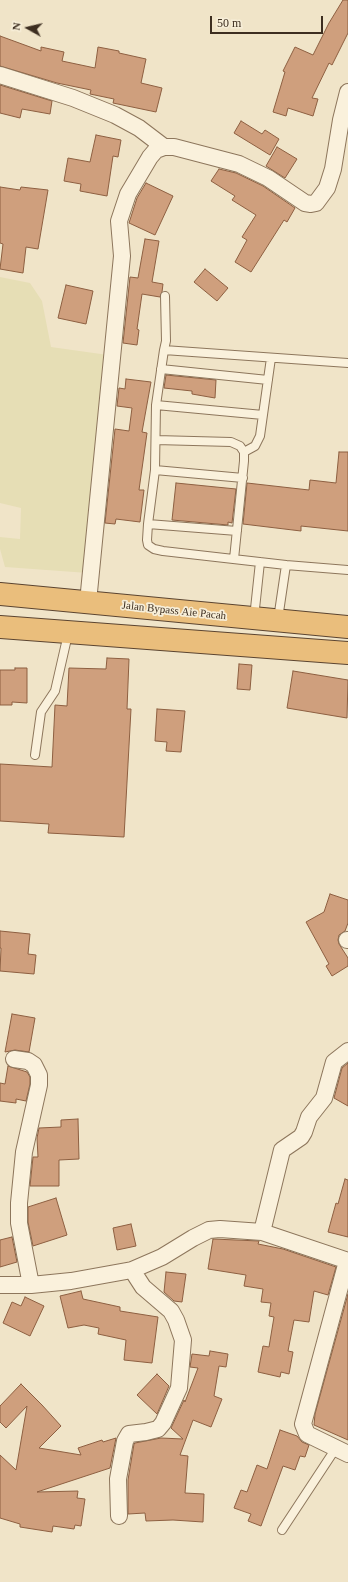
<!DOCTYPE html>
<style>
body{margin:0}
#map{position:relative;width:348px;height:1582px;overflow:hidden;background:#f0e4c8;font-family:"Times New Roman",serif}
canvas{display:block}
.north{position:absolute;left:8px;top:8px;width:40px;height:40px;-webkit-text-stroke:3px #f7eed8;paint-order:stroke;rotate:278deg;font-size:11px;font-weight:700;line-height:16px;text-align:center;color:#3d2e20}
.north::after{content:'';display:block;margin:auto;width:14px;height:18px;background:#3d2e20;clip-path:polygon(50% 0,100% 100%,50% 72%,0 100%)}
.scale{position:absolute;left:210px;top:16px;width:113px;height:18px;box-sizing:border-box;border:2px solid #3d2e20;border-top:0;padding-left:5px;font-size:12px;line-height:14px;white-space:nowrap;color:#3d2e20;-webkit-text-stroke:3px #f7eed8;paint-order:stroke}
</style>
<div id="map">
<canvas width="348" height="1582"></canvas>
<div class="north">N</div>
<div class="scale">50 m</div>
</div>
<script>
const g = document.querySelector('canvas').getContext('2d');
g.lineJoin = 'round';
function paint(path, color) { g.fillStyle = color; g.fill(path, 'evenodd'); }
const shape = rows => new Path2D(rows.map(r => 'M' + r).join(''));
function trace(path, color, width, dash) { g.strokeStyle = color; g.lineWidth = width; g.lineCap = dash ? 'butt' : 'round'; g.setLineDash(dash || []); g.stroke(path); }
function write(font, color, halo, rows, align = 'center') {
  g.font = font + ' "Times New Roman",serif'; g.lineWidth = 3.5; g.setLineDash([]); g.textBaseline = 'middle'; g.strokeStyle = halo; g.fillStyle = color; for (const [text, x, y, turn = 0] of rows) {
    g.save(); g.translate(x, y); g.rotate((+turn || 0) * Math.PI / 180); g.textAlign = isNaN(turn) ? turn : align; if (halo) g.strokeText(text, 0, 0); g.fillText(text, 0, 0); g.restore();
  }
}
const farmland = shape([
 [0,277,30,283,42,301,51,347,115,356,88,573,5,567,0,549,0,537,20,539,21,508,0,503]
]);
const building = shape([
 [343,0,348,0,348,33,332,65,329,63,312,98,318,99,313,116,288,108,286,116,273,112,285,72,283,71,295,47,313,55,329,23,343,0],
 [0,36,41,51,41,47,64,52,62,61,95,68,98,47,119,51,119,53,146,59,141,83,162,88,156,112,113,103,114,99,90,94,91,90,57,83,0,66,0,36],
 [0,85,52,101,50,114,22,109,20,118,0,113,0,85],
 [241,121,262,134,265,130,279,139,270,155,234,133,241,121],
 [96,135,121,140,118,157,113,156,107,196,80,191,81,184,64,181,68,158,90,162,96,135],
 [277,147,297,159,285,178,266,166,277,147],
 [219,169,236,173,263,186,295,208,287,222,284,220,251,272,235,262,247,240,242,237,256,215,232,200,235,196,211,181,219,169],
 [146,183,173,196,155,235,129,223,137,198,146,183],
 [0,187,20,190,21,187,48,190,38,249,26,247,23,273,0,269,3,244,0,243,0,187],
 [145,239,159,241,152,282,163,284,162,292,160,297,142,294,137,329,139,330,137,345,123,343,130,277,138,278,145,239],
 [205,269,228,288,217,301,194,282,205,269],
 [66,285,93,291,86,324,58,318,66,285],
 [166,375,216,380,215,398,192,394,192,391,164,388,166,375],
 [126,379,151,382,142,432,147,433,139,490,144,490,140,522,116,519,115,524,105,523,115,429,129,431,132,408,117,406,119,388,125,389,126,379],
 [339,452,348,452,348,531,301,526,301,531,243,524,247,483,309,490,310,480,336,483,339,452],
 [176,483,236,489,232,523,228,522,228,525,172,520,176,483],
 [107,658,129,659,127,709,131,709,124,837,48,833,49,824,0,821,0,764,52,767,55,705,67,706,69,668,106,669,107,658],
 [239,664,252,665,250,690,237,689,239,664],
 [15,668,27,668,27,703,12,702,12,705,0,705,0,670,15,670,15,668],
 [293,671,348,680,347,718,287,708,293,671],
 [157,709,185,711,181,752,166,751,167,742,155,741,157,709],
 [330,894,348,900,348,923,345,931,339,935,338,940,339,944,348,958,348,966,332,976,326,966,329,964,306,922,324,912,330,894],
 [0,931,30,934,28,954,36,955,34,974,0,971,1,948,0,948,0,931],
 [12,1014,35,1018,29,1052,15,1050,5,1052,12,1014],
 [348,1063,348,1106,334,1098,342,1068,348,1063],
 [8,1066,27,1072,30,1077,30,1084,26,1101,16,1099,16,1103,0,1101,0,1083,5,1084,8,1066],
 [78,1119,79,1159,59,1160,59,1186,30,1186,33,1157,38,1157,37,1138,39,1128,61,1127,61,1120,78,1119],
 [345,1179,348,1180,348,1237,328,1232,336,1203,338,1204,345,1179],
 [56,1198,67,1235,33,1246,28,1222,28,1207,56,1198],
 [131,1224,136,1246,117,1250,113,1228,131,1224],
 [12,1237,17,1262,0,1267,0,1240,12,1237],
 [213,1239,259,1241,258,1244,283,1249,336,1267,328,1295,314,1291,309,1322,294,1320,288,1351,293,1352,289,1374,281,1372,280,1377,258,1372,263,1346,269,1347,274,1317,269,1316,271,1303,261,1302,263,1289,244,1286,246,1275,208,1269,213,1239],
 [166,1272,186,1274,182,1302,174,1301,164,1292,166,1272],
 [81,1291,83,1299,120,1307,120,1311,158,1317,152,1363,124,1360,126,1340,98,1334,99,1328,84,1325,68,1328,60,1296,81,1291],
 [348,1294,348,1440,314,1425,315,1414,348,1294],
 [25,1297,44,1306,30,1336,3,1323,12,1302,21,1306,25,1297],
 [210,1351,228,1354,226,1367,219,1366,214,1396,222,1399,211,1427,193,1420,180,1455,188,1456,185,1493,204,1494,203,1522,173,1520,146,1521,145,1513,128,1514,128,1480,134,1444,135,1443,161,1438,183,1439,171,1428,184,1400,185,1402,198,1368,190,1367,192,1354,209,1356,210,1351],
 [157,1374,169,1386,157,1414,137,1395,157,1374],
 [21,1384,42,1405,61,1426,39,1448,81,1455,78,1448,102,1440,103,1442,116,1438,110,1468,37,1492,78,1491,77,1498,85,1499,81,1526,75,1525,74,1529,53,1526,52,1532,20,1527,20,1524,0,1518,0,1455,16,1470,27,1406,6,1428,0,1422,0,1406,21,1384],
 [280,1430,297,1436,302,1442,309,1445,305,1457,300,1456,295,1470,283,1466,261,1526,248,1521,251,1514,234,1508,241,1490,247,1492,257,1465,267,1469,280,1430]
]);
const service = shape([
 [164,350,166,341,165,296],
 [161,369,268,380],
 [156,405,263,415],
 [156,440,231,442,240,446,244,452,244,461,234,559],
 [244,452,255,446,260,436,271,358],
 [155,470,243,478],
 [148,524,237,531],
 [286,565,348,570],
 [254,618,260,562],
 [278,619,286,565,163,551,154,549,148,545,147,540,148,524,155,470,156,405,164,350,348,363],
 [35,755,41,712,55,691,68,634],
 [282,1530,336,1448]
]);
const minor = shape([
 [0,75,73,98,115,115,139,128,164,147],
 [88,602,122,256,119,221,128,194,150,157,156,150,164,147,174,147,239,164,268,178,305,203,311,204,316,203,327,188,333,169,341,120,348,92],
 [347,940,348,940],
 [14,1059,28,1061,34,1065,39,1075,39,1085,24,1152,19,1203,19,1223,31,1285],
 [262,1232,282,1150,301,1137,304,1132,309,1117,324,1098,334,1062,348,1051],
 [347,1261,303,1424,307,1434,348,1454],
 [0,1285,31,1285,71,1281,132,1270,162,1257,193,1238,209,1230,220,1229,262,1232,348,1261],
 [119,1516,118,1479,125,1441,129,1434,146,1432,158,1429,163,1423,179,1388,183,1340,176,1320,171,1311,143,1287,132,1270]
]);
const trunk = shape([
 [0,594,348,627],
 [0,627,348,653]
]);
const streetNames = [
 ["Jalan Bypass Aie Pacah",174,611,6]
];
paint(farmland, '#e6deb5');
paint(building, '#cf9f7d');
trace(building, '#8d5f41', 1);
trace(service, '#8d765c', 10);
trace(minor, '#8d765c', 18);
trace(trunk, '#5b4430', 24);
trace(service, '#faf1dc', 8);
trace(minor, '#faf1dc', 16);
trace(trunk, '#eabe7c', 22);
write('11px', '#3d2e20', '#f7eed8', streetNames);
</script>
